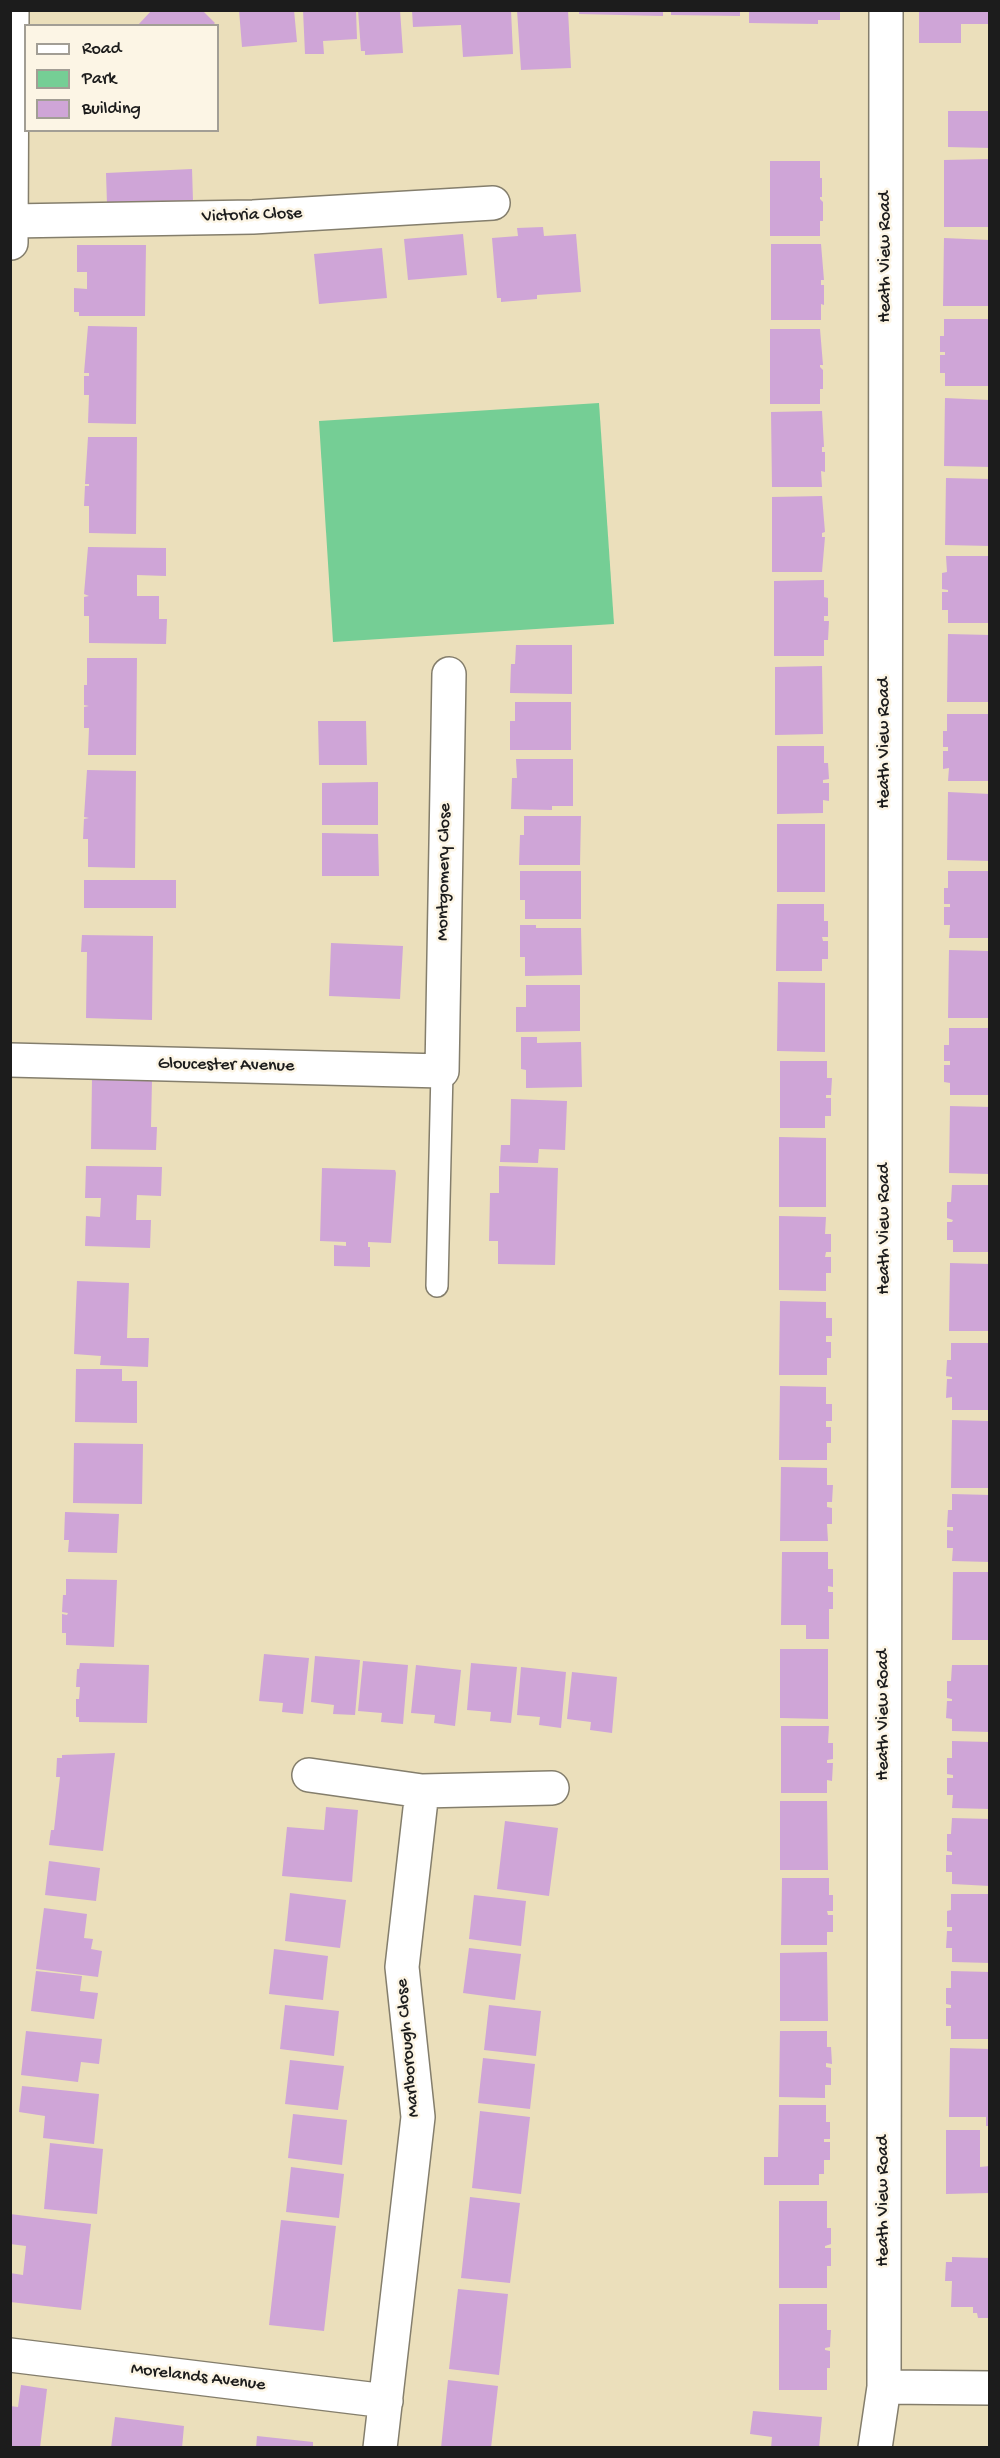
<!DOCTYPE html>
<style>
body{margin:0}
#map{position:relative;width:1000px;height:2458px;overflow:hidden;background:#ebdfbb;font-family:"Gochi Hand",sans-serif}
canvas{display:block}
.frame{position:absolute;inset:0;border:12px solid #1c1c1c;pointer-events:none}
.legend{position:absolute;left:24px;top:24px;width:195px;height:108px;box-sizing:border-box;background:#fcf5e5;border:2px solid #a29e95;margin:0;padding:8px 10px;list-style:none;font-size:18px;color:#1c1c1c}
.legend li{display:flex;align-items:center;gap:12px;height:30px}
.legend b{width:30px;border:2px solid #a29e95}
</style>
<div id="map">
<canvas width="1000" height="2458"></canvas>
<div class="frame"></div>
<ul class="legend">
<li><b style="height:8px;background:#fff"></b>Road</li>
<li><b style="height:16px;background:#75ce95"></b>Park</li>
<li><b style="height:16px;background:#cfa5d7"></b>Building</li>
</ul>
</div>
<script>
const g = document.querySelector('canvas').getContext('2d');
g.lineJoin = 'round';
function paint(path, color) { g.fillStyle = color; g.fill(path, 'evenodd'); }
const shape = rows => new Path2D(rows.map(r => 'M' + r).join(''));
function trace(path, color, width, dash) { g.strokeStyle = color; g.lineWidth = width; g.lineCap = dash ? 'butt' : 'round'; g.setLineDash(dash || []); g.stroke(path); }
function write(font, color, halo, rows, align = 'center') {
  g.font = font + ' "Gochi Hand",sans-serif'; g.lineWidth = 5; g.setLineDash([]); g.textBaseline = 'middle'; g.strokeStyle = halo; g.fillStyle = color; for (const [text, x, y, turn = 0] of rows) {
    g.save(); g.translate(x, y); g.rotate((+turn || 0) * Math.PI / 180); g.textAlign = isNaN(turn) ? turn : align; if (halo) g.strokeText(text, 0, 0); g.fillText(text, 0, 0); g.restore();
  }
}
const green = shape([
 [599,403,614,624,333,642,319,421]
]);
const building = shape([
 [152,10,202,10,215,23,212,26,137,26],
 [239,10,294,10,297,42,242,47],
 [303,10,356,10,357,39,323,41,324,54,305,54],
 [358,10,400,10,403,53,365,55,365,51,361,51],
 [412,10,511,10,513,54,463,57,461,25,413,27],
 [517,10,568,10,571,68,521,70],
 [579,10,663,10,663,16,579,14],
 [671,10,740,10,740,16,671,15],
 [749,10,840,10,840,20,818,20,818,24,749,23],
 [919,10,990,10,990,24,961,24,961,43,919,43],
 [948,111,990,111,990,148,948,147],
 [990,159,990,227,944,227,944,160],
 [770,161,820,161,820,178,822,178,822,197,820,197,820,199,823,202,823,221,820,221,820,236,770,236],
 [192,169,193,201,107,204,106,173],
 [543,227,544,236,576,234,581,292,537,295,537,299,501,302,501,298,497,298,492,238,518,236,517,228],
 [463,234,467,275,408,280,404,239],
 [944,238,990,240,990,306,943,306],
 [771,244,821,244,824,280,821,280,821,285,824,285,824,305,821,304,821,320,771,320],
 [77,245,146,245,145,316,79,316,79,312,74,312,74,288,87,289,87,272,77,272],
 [382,248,387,298,319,304,314,254],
 [944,319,990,319,990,386,945,386,945,373,940,373,940,355,945,355,945,352,940,352,940,336,944,336],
 [88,326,137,327,136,424,88,423,89,395,84,395,84,376,89,376,89,373,84,373],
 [770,329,820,329,823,365,820,365,820,367,823,370,823,389,820,389,820,404,770,404],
 [945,398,990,400,990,467,944,466],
 [822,411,824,447,822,447,822,452,825,452,825,472,821,471,822,487,772,487,771,412],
 [88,437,137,437,136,534,89,533,89,506,84,506,85,486,89,486,89,484,85,484],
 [946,478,990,479,990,546,945,545],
 [822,496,825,532,822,533,822,537,825,537,822,572,772,572,772,497],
 [88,547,166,548,166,576,137,575,137,596,159,596,159,619,167,619,166,644,89,643,89,616,84,616,84,597,89,596,84,594],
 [946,556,990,556,990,623,948,623,948,610,942,610,942,592,948,592,948,590,942,589,942,573,947,572],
 [824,580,824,597,828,598,828,616,824,616,824,621,829,621,828,640,824,640,824,656,774,656,774,581],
 [948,634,990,635,990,702,947,702],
 [516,645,572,645,572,694,510,693,511,664,515,664],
 [87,658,137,658,136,755,88,755,89,728,84,728,84,707,89,706,84,705,84,685,87,685],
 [822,666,823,734,775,735,775,667],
 [515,702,571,702,571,750,510,750,510,721,515,721],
 [947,714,990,714,990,781,948,781,949,768,943,769,943,751,948,751,948,747,943,747,943,731,947,731],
 [318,721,366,721,367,765,319,765],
 [777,746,824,746,824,763,828,763,829,779,823,780,823,783,829,783,829,801,823,800,823,813,777,814],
 [516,759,573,759,573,806,552,806,552,810,511,809,512,778,517,778],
 [87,770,136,771,135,868,88,867,88,839,83,839,84,819,89,818,84,817],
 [378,782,378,825,322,825,322,783],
 [948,792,990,794,990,861,947,860],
 [524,816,581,816,580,865,519,865,520,835,524,835],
 [777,824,825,824,825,892,777,892],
 [322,833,378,834,379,876,322,876],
 [520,871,581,871,581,919,525,919,525,900,520,900],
 [948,871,990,871,990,938,949,938,950,925,944,925,944,907,950,907,950,904,944,904,944,888,948,888],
 [84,880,176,880,176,908,84,908],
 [777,904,824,904,824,921,828,921,828,937,822,937,823,941,828,941,828,959,822,959,822,971,776,971],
 [520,925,536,925,536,928,581,928,582,975,525,976,525,957,520,957],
 [82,935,153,936,152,1020,86,1018,87,952,81,952],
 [331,943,403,946,400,999,329,996],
 [949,950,990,951,990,1018,948,1018],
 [778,982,825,983,825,1052,777,1051],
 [526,985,580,985,580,1031,516,1032,516,1007,526,1007],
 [949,1028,990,1028,990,1095,950,1095,950,1083,944,1082,944,1065,950,1065,950,1061,944,1061,944,1045,949,1045],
 [521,1037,537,1037,537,1043,581,1042,582,1087,526,1088,526,1070,521,1069],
 [780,1061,827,1061,827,1078,832,1078,831,1095,826,1095,826,1098,831,1098,831,1116,825,1116,825,1128,780,1128],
 [92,1078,152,1080,151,1127,157,1127,156,1150,91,1149],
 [511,1099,567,1101,565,1150,539,1149,538,1163,500,1162,501,1145,510,1145],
 [950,1106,990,1107,990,1174,949,1173],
 [779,1137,826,1138,826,1207,779,1207],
 [86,1166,162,1167,161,1196,137,1195,136,1220,151,1220,150,1248,85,1246,86,1216,100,1217,101,1198,85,1198],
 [499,1166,558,1168,555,1265,498,1264,498,1241,489,1241,490,1193,499,1193],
 [322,1168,395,1170,396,1173,391,1243,368,1242,368,1247,370,1247,370,1267,334,1266,334,1245,346,1246,346,1242,320,1241],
 [952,1185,990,1185,990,1252,953,1252,953,1240,947,1240,947,1222,952,1222,953,1220,947,1218,947,1202,951,1202],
 [779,1216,826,1217,825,1234,831,1234,831,1252,826,1252,825,1257,831,1257,831,1273,826,1273,826,1291,779,1290],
 [950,1263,990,1264,990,1331,949,1331],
 [77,1281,129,1283,127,1338,149,1338,148,1367,100,1365,101,1356,74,1354],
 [780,1301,826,1302,826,1318,832,1318,832,1336,826,1336,826,1342,831,1342,831,1358,827,1358,827,1375,779,1375],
 [951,1343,990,1343,990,1410,952,1410,952,1397,946,1398,947,1379,952,1379,952,1377,946,1376,947,1360,951,1360],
 [76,1369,122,1369,122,1381,137,1381,137,1423,75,1422],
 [780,1386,826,1387,826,1404,832,1404,832,1421,826,1421,826,1427,831,1427,831,1443,827,1443,827,1460,779,1460],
 [952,1420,990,1421,990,1488,951,1488],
 [74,1443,143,1444,142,1504,73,1503],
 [781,1467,827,1468,827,1485,833,1485,832,1502,827,1502,827,1507,832,1508,832,1524,827,1524,828,1541,780,1541],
 [952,1494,990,1495,990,1562,952,1561,953,1548,947,1548,947,1530,953,1531,953,1527,947,1527,948,1510,952,1510],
 [65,1512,119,1514,117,1553,68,1552,69,1540,64,1540],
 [782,1552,828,1552,828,1569,833,1569,833,1587,828,1586,828,1592,833,1592,833,1609,829,1609,829,1639,806,1639,806,1625,781,1625],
 [953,1572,990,1572,990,1640,952,1640],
 [66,1579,117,1580,114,1647,66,1645,66,1633,62,1633,62,1614,67,1615,68,1613,62,1612,63,1595,66,1595],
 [780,1649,828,1649,828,1719,780,1718],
 [264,1654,309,1658,303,1714,282,1712,283,1703,259,1701],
 [315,1656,360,1660,355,1715,333,1714,334,1705,311,1702],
 [363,1661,408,1665,403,1724,381,1722,382,1713,358,1711],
 [80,1663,149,1665,147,1723,79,1722,79,1717,76,1717,76,1699,79,1699,80,1687,76,1687,77,1669,79,1669],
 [471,1663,517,1667,511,1723,490,1721,491,1712,467,1710],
 [416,1665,461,1670,455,1726,434,1723,435,1715,411,1713],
 [952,1665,990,1665,990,1732,952,1731,952,1719,946,1718,947,1701,952,1701,952,1699,947,1698,947,1681,951,1681],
 [521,1667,566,1672,561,1728,539,1725,540,1717,517,1715],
 [572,1672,617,1677,612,1733,590,1730,591,1722,567,1719],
 [781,1726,829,1726,828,1743,833,1743,833,1759,827,1760,827,1763,833,1763,832,1781,827,1780,827,1793,781,1793],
 [952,1741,990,1742,990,1809,952,1808,953,1795,947,1795,947,1778,953,1778,953,1775,947,1774,947,1758,952,1758],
 [115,1753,103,1851,49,1845,51,1830,54,1830,60,1777,56,1777,57,1758,62,1758,62,1755],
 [780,1801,827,1801,828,1870,780,1870],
 [326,1807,358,1810,352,1882,282,1876,287,1827,324,1830],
 [952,1818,990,1819,990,1886,952,1884,952,1872,946,1872,946,1855,952,1855,952,1852,947,1851,947,1834,951,1834],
 [505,1821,558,1828,549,1896,497,1889],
 [49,1861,100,1868,96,1901,45,1895],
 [782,1878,829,1878,829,1895,833,1895,833,1911,827,1911,828,1915,833,1915,833,1932,827,1932,827,1945,781,1945],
 [290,1893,346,1900,340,1948,285,1941],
 [951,1894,990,1894,990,1963,952,1962,952,1948,946,1948,947,1931,952,1931,952,1927,947,1927,947,1911,951,1910],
 [474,1895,526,1901,521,1946,469,1939],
 [44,1908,87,1914,84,1938,93,1939,91,1949,102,1951,98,1977,36,1969],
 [469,1948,521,1954,515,2000,463,1993],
 [274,1949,328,1956,323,2000,269,1994],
 [827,1952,828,2021,780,2021,780,1953],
 [36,1971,82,1976,80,1991,98,1993,94,2019,31,2011],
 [951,1971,990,1972,990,2039,951,2039,951,2026,946,2026,946,2008,951,2008,951,2005,946,2004,946,1988,951,1988],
 [285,2005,339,2011,334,2056,280,2049],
 [489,2005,541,2011,536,2056,484,2050],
 [26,2031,102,2039,99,2064,81,2062,78,2082,21,2075],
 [780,2031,827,2031,827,2047,831,2047,832,2064,826,2063,826,2067,831,2068,831,2085,825,2085,825,2098,779,2097],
 [950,2048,990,2049,990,2126,986,2126,986,2117,949,2117],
 [483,2058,535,2064,530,2109,478,2103],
 [290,2060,344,2066,338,2110,285,2104],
 [22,2086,99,2094,94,2144,43,2138,45,2116,19,2112],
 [779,2105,826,2105,826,2122,830,2122,830,2139,824,2139,824,2142,830,2142,830,2160,824,2160,824,2174,819,2174,819,2185,764,2185,764,2157,778,2157],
 [480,2111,530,2117,521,2194,472,2188],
 [293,2114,347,2120,342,2165,288,2158],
 [946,2130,980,2130,980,2167,990,2166,990,2193,946,2194],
 [50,2143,103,2149,97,2214,44,2209],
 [291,2167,344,2174,339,2218,286,2212],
 [470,2197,520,2203,510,2283,461,2278],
 [779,2201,827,2201,827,2228,831,2228,831,2244,825,2246,825,2248,831,2248,831,2266,827,2266,827,2288,779,2288],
 [10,2214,91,2224,81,2310,10,2302,10,2273,23,2275,26,2246,10,2244],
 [281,2220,336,2226,324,2331,269,2325],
 [952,2257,990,2258,990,2318,978,2318,977,2313,973,2313,973,2307,951,2307,952,2281,945,2281,946,2262,952,2262],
 [458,2289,508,2294,499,2375,449,2369],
 [779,2304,827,2304,827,2330,831,2330,830,2347,825,2348,825,2350,830,2351,830,2368,827,2368,827,2390,779,2390],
 [448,2380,498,2386,491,2448,441,2448],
 [21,2385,47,2389,40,2448,10,2448,10,2406,18,2407],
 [753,2411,822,2417,819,2448,771,2448,772,2437,750,2434],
 [115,2417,184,2426,182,2448,111,2448],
 [257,2436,313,2442,313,2448,256,2448]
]);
const service = shape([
 [437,1286,442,1071]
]);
const minor = shape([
 [11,221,253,217,493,203],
 [11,243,12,10],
 [10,1060,442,1071,449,674],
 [309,1775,422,1791,552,1788],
 [10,2355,386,2401],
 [884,2387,990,2388],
 [380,2448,418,2117,402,1967,422,1791],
 [875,2448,884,2387,886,10]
]);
const streetNames = [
 ["Victoria Close",252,216,-2],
 ["Heath View Road",886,257,-90],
 ["Heath View Road",885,743,-90],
 ["Montgomery Close",445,872,-89],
 ["Gloucester Avenue",226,1066,1],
 ["Heath View Road",885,1229,-90],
 ["Heath View Road",884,1715,-90],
 ["Marlborough Close",409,2048,-95],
 ["Heath View Road",884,2201,-90],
 ["Morelands Avenue",198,2378,7]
];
paint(green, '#75ce95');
paint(building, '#cfa5d7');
trace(service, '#847e6c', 24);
trace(minor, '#847e6c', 36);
trace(service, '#fff', 21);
trace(minor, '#fff', 33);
write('18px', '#1c1c1c', '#fcf5e5', streetNames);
</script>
